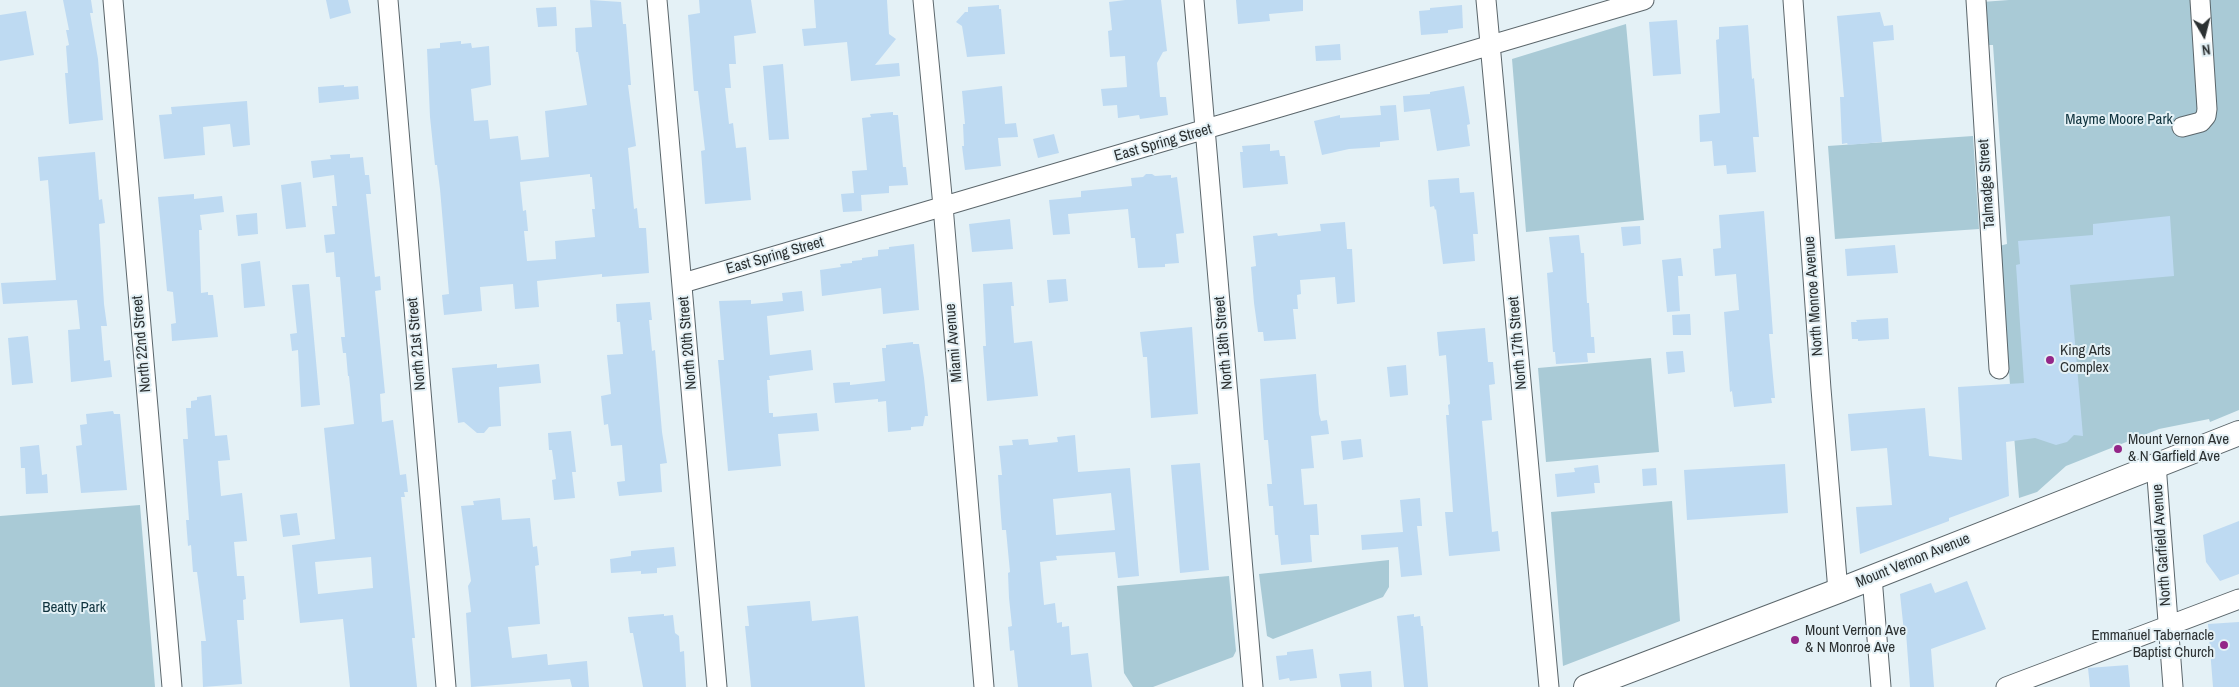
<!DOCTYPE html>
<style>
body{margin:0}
#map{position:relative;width:2239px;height:687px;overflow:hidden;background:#e4f1f6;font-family:"Archivo Narrow",sans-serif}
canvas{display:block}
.north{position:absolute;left:2179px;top:10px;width:50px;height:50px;-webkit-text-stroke:4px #e4f1f6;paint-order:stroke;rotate:172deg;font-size:14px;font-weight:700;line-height:20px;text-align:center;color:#2c3132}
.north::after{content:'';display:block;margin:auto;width:18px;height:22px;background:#2c3132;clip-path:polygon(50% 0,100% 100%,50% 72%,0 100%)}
</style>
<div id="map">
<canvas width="2239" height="687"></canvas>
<div class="north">N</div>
</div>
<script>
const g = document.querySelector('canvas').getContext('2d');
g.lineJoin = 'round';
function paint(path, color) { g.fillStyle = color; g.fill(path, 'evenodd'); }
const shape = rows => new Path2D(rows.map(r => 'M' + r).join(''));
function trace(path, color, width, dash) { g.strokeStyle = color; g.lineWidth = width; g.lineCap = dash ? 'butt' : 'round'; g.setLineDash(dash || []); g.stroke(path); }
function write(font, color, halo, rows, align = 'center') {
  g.font = font + ' "Archivo Narrow",sans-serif'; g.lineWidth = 4; g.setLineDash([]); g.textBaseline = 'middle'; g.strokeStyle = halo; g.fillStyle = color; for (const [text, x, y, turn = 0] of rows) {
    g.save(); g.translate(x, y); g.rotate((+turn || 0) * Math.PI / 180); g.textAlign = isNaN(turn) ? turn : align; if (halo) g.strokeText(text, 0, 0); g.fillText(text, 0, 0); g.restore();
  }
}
const green = shape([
 [2009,0,2239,0,2239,410,2210,422,2209,419,2159,429,2066,466,2037,492,2019,498,1999,246,2007,244,1993,45,1986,45,1982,2],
 [1626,24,1644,220,1526,232,1512,59],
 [1973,136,1979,229,1835,239,1828,146],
 [1651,358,1659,452,1546,462,1538,368],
 [1672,501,1680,621,1563,666,1551,512],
 [140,505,155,687,0,687,0,516],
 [1389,560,1389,587,1383,597,1273,639,1267,636,1259,574],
 [1229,576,1236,651,1233,657,1153,687,1133,687,1124,673,1117,586]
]);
const building = shape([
 [63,0,91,0,93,13,90,13,98,59,103,120,69,124,65,73,68,73,66,46,69,45,66,30,69,30],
 [326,0,348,0,351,13,330,19],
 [590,0,621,2,623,24,626,24,631,85,628,85,636,146,628,148,634,209,637,208,639,228,646,228,649,273,602,277,602,274,537,281,539,307,515,309,513,284,480,287,482,311,444,315,442,295,449,294,440,189,437,165,435,165,430,117,427,49,440,48,440,43,461,41,461,44,471,43,472,48,489,46,491,85,471,89,474,121,488,120,490,139,518,136,521,160,549,157,545,111,587,105,578,52,576,52,575,28,592,27],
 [590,174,590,177,592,177,595,209,592,209,595,237,555,241,556,259,527,261,524,231,528,231,526,210,523,211,520,182],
 [699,0,751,0,756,33,734,36,736,64,729,64,731,88,725,88,729,124,733,123,736,148,746,147,751,200,705,204,701,151,705,150,698,91,694,91,688,15,700,13],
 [814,0,887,0,889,34,896,39,875,65,899,63,900,76,851,81,847,42,804,46,802,29,816,28],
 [1125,0,1161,0,1167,51,1163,52,1157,63,1160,97,1166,97,1168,115,1140,119,1139,115,1118,118,1117,105,1103,106,1101,89,1127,87,1125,56,1110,57,1108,31,1112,30,1109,2],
 [1236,0,1303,0,1303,11,1269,14,1270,21,1238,24],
 [999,5,999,9,1001,9,1005,54,967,57,962,26,956,22,965,12,968,12,968,7],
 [1462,5,1463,28,1448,30,1448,33,1421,35,1419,11,1430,10,1430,8],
 [556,7,557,26,538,27,536,8],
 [26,11,34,55,0,61,0,15],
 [1880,12,1884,26,1893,25,1894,40,1873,42,1882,142,1848,145,1847,143,1842,144,1840,97,1844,97,1837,16],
 [1677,20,1681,74,1653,76,1649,22],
 [1748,25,1752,79,1754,78,1759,137,1753,137,1756,172,1727,174,1726,165,1714,166,1712,141,1700,142,1699,115,1720,113,1716,40,1719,39,1719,27],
 [1340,44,1341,60,1316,61,1315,46],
 [783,64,789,139,769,140,763,66],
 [344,85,344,87,358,86,359,99,319,103,318,87],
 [1002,86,1005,124,1016,123,1018,137,998,138,1001,166,965,170,962,146,964,146,963,124,965,124,962,91],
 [1464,86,1470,124,1467,125,1470,146,1437,151,1430,109,1404,112,1403,96,1430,94,1430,92],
 [247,101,250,145,233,147,230,124,203,127,205,155,164,159,159,115,172,114,171,107],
 [1396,105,1399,140,1380,142,1380,147,1349,149,1322,155,1314,121,1340,115,1340,118,1381,115,1380,106],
 [893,112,893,115,898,115,903,167,906,167,908,185,889,186,889,193,861,195,862,211,843,212,841,194,854,193,852,171,867,170,862,118,871,117,870,114],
 [1054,134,1059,153,1038,158,1033,139],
 [1270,144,1270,151,1279,150,1280,156,1285,156,1288,184,1243,188,1240,152,1243,152,1242,146],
 [95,152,99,200,102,199,105,223,99,224,104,304,107,326,101,326,104,361,110,360,112,377,71,382,68,330,80,329,77,300,3,304,1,283,56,280,48,180,40,181,38,157],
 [350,154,350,158,363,157,365,175,369,175,371,194,366,194,375,277,380,276,381,290,375,291,385,393,380,394,382,422,393,420,400,475,406,474,408,492,404,492,405,497,401,497,412,608,415,638,412,638,417,687,350,687,343,619,300,623,292,545,335,539,324,428,354,424,349,376,348,376,346,353,343,353,341,337,345,337,340,277,336,277,334,252,326,253,324,235,335,234,332,206,337,206,334,175,313,178,311,161,331,159,330,155],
 [371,557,373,588,318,594,315,562],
 [1146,174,1152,174,1155,176,1171,175,1171,178,1177,177,1184,233,1176,234,1179,263,1165,264,1165,267,1138,268,1135,238,1131,238,1128,209,1068,214,1070,234,1053,235,1049,200,1081,197,1081,191,1132,186,1131,178,1143,177],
 [1459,178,1460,193,1474,192,1478,234,1473,234,1475,261,1443,264,1436,209,1435,210,1434,206,1430,207,1428,180],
 [301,182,306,227,286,229,281,185],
 [194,194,194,199,222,196,224,212,200,215,202,230,199,230,201,293,208,292,208,295,213,295,218,337,172,341,171,324,176,323,173,292,167,291,158,197],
 [1764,211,1773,334,1769,334,1775,398,1771,398,1772,403,1734,407,1732,391,1730,392,1724,312,1739,310,1736,274,1715,276,1713,249,1721,248,1719,215],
 [257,213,258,234,238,236,236,215],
 [2170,216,2174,276,2070,285,2083,436,2074,435,2067,442,2056,445,2035,438,2006,442,2009,496,1949,518,1949,521,1860,554,1856,507,1892,505,1887,448,1851,451,1848,414,1925,408,1929,456,1962,460,1958,387,2024,383,2016,265,2020,264,2018,241,2093,235,2093,224],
 [1010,219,1013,249,972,252,969,224],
 [1345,222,1347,249,1352,249,1355,302,1337,304,1335,277,1300,280,1301,294,1297,295,1298,309,1293,309,1296,339,1264,341,1263,332,1258,332,1254,303,1251,267,1256,266,1253,236,1277,233,1278,236,1321,231,1320,224],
 [1640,226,1641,244,1623,246,1621,227],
 [1579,235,1581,253,1584,253,1587,303,1589,303,1591,337,1594,337,1595,353,1587,353,1588,362,1556,364,1555,352,1553,352,1547,273,1553,272,1549,237],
 [914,244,919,310,883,314,881,288,822,296,820,270,841,267,840,264,852,263,852,261,862,260,862,258,878,256,878,250,889,249,889,247],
 [1895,245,1898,273,1847,276,1845,249],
 [1681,258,1683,276,1678,276,1680,311,1667,312,1662,260],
 [260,261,265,306,244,308,241,264],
 [1066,279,1068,301,1049,303,1047,280],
 [1012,282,1014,306,1011,306,1014,343,1032,341,1038,396,987,401,983,346,986,346,983,284],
 [309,284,320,405,301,407,298,350,292,351,290,334,297,333,292,285],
 [802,291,804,311,767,316,770,355,811,350,813,370,769,376,770,380,767,380,769,413,773,413,773,417,817,413,819,431,778,434,781,466,728,471,718,360,724,360,719,301,751,300,751,304,783,301,782,293],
 [650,302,652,320,649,320,652,351,655,350,662,432,667,463,660,464,662,492,619,496,617,482,625,481,622,445,611,446,608,424,604,425,601,396,611,394,607,355,623,354,620,322,617,322,616,304],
 [1690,314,1691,335,1673,335,1672,315],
 [1888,318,1889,339,1858,341,1858,339,1852,339,1851,322,1857,322,1856,320],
 [1192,327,1198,414,1151,418,1147,357,1143,357,1140,332],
 [1485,328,1488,362,1493,362,1495,384,1489,385,1492,420,1482,421,1492,532,1498,531,1500,551,1449,556,1445,512,1453,512,1446,415,1449,415,1448,405,1450,404,1446,355,1439,356,1437,332],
 [28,336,33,383,12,385,8,338],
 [913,342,913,344,919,344,924,378,928,416,925,416,923,426,911,427,911,430,888,432,886,401,878,402,878,399,835,403,833,383,850,382,850,385,885,381,882,348,886,348,886,345],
 [1683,351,1685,372,1668,374,1666,352],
 [497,364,497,368,539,364,541,383,499,387,501,426,489,427,484,433,477,433,464,422,458,423,452,368],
 [1406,365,1408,395,1390,397,1387,367],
 [1316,374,1319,414,1321,421,1327,420,1329,434,1311,436,1314,468,1301,469,1304,505,1317,504,1319,535,1310,535,1312,562,1281,565,1278,535,1275,535,1273,506,1269,506,1267,484,1272,484,1268,440,1264,440,1260,379],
 [211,395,215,436,227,435,230,460,218,461,221,496,242,493,247,541,234,542,237,576,244,576,246,599,243,600,244,620,237,620,242,684,203,687,201,641,206,641,197,572,193,572,191,545,188,546,186,520,189,520,183,439,188,439,186,408,191,408,191,401,197,400,197,397],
 [113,411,114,414,120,414,127,490,81,493,76,446,82,445,80,425,87,424,86,414],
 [571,431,576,472,572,472,575,498,554,500,552,480,556,479,552,450,549,450,548,433],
 [1075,435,1078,472,1130,468,1139,576,1118,578,1115,552,1056,556,1057,560,1040,562,1044,605,1055,603,1057,623,1062,622,1062,627,1069,626,1071,655,1088,653,1092,687,1018,687,1014,650,1010,651,1008,627,1012,626,1009,598,1008,573,1010,572,1006,530,1002,530,1000,504,998,475,1002,475,999,446,1013,445,1012,440,1028,439,1029,445,1058,442,1057,437],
 [1111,493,1115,530,1056,535,1053,499],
 [1361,439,1363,457,1343,460,1341,441],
 [39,445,42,475,47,474,48,493,26,494,25,468,21,468,20,447],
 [1200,463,1209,570,1180,573,1171,465],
 [1785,464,1788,513,1687,520,1684,470],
 [1598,465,1600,483,1594,483,1595,493,1557,497,1555,474,1575,472,1574,468],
 [1656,468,1657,485,1643,486,1642,469],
 [500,498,502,520,530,518,533,547,537,546,539,565,535,566,540,624,508,627,512,658,547,654,548,665,587,661,589,687,572,687,570,679,471,687,466,613,471,612,468,586,471,581,461,506,474,505,473,501],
 [1420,498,1422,526,1417,526,1422,575,1401,577,1398,547,1362,550,1361,535,1403,532,1400,500],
 [297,513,300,535,283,537,280,515],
 [2239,521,2239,574,2220,581,2206,562,2203,535],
 [674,547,676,566,657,568,657,573,641,574,641,571,611,573,610,559,631,556,631,551],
 [1967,581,1986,629,1931,649,1934,687,1910,687,1906,632,1904,632,1900,594,1931,583,1935,593],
 [810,601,812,621,858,616,865,687,751,687,745,626,749,626,747,606],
 [664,614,664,616,673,615,675,633,679,636,680,652,684,651,686,687,643,687,633,633,630,633,628,617],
 [1414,614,1414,617,1420,616,1421,626,1423,626,1428,687,1404,687,1397,616],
 [2239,622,2239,687,2213,687,2208,624],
 [1313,649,1317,678,1290,681,1289,678,1279,680,1276,656,1287,655,1287,652],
 [2128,665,2130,687,2090,687,2088,668],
 [1371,671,1372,687,1341,687,1339,674]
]);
const minor = shape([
 [113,0,172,687],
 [388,0,446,687],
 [657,0,717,687],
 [923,0,943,206,984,687],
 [1194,0,1253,687],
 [1486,0,1549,687],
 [1793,0,1821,389,1838,591],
 [1976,0,1999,369],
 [2182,127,2201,122,2206,116,2207,109,2200,0],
 [683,283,1644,0],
 [2156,464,2173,687],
 [1872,577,1881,687],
 [2006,687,2239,599]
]);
const tertiary = shape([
 [1586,687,1838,591,2239,433]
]);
const markers = [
 [2050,360,5,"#942688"],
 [2118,449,5,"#942688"],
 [1795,640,5,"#942688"],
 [2224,645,5,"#942688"]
];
const parkNames = [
 ["Mayme Moore Park",2119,120],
 ["Beatty Park",74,608]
];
const streetNames = [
 ["East Spring Street",1163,143,-16],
 ["Talmadge Street",1987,184,-94],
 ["East Spring Street",775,256,-16],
 ["North Monroe Avenue",1814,296,-94],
 ["North 20th Street",688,343,-95],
 ["Miami Avenue",954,343,-95],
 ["North 18th Street",1224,343,-95],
 ["North 17th Street",1518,343,-95],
 ["North 22nd Street",142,344,-95],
 ["North 21st Street",417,344,-95],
 ["North Garfield Avenue",2162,545,-94],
 ["Mount Vernon Avenue",1913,561,-22]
];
const poiNames = [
 ["King Arts",2060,351],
 ["Complex",2060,368],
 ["Mount Vernon Ave",2128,440],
 ["& N Garfield Ave",2128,457],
 ["Mount Vernon Ave",1805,631],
 ["& N Monroe Ave",1805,648],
 ["Emmanuel Tabernacle",2214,636,"right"],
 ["Baptist Church",2214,653,"right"]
];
paint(green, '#a9cad6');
paint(building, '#bedaf2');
trace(minor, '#5b666b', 21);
trace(tertiary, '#5b666b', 26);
trace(minor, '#fff', 19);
trace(tertiary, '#fff', 24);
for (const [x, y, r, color] of markers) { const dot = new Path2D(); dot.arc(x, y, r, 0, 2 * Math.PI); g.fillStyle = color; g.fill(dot); trace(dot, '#e4f1f6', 2); }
write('15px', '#0f333e', '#e4f1f6', parkNames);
write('15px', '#2c3132', '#e4f1f6', streetNames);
write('15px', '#2c3132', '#e4f1f6', poiNames, 'left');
</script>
